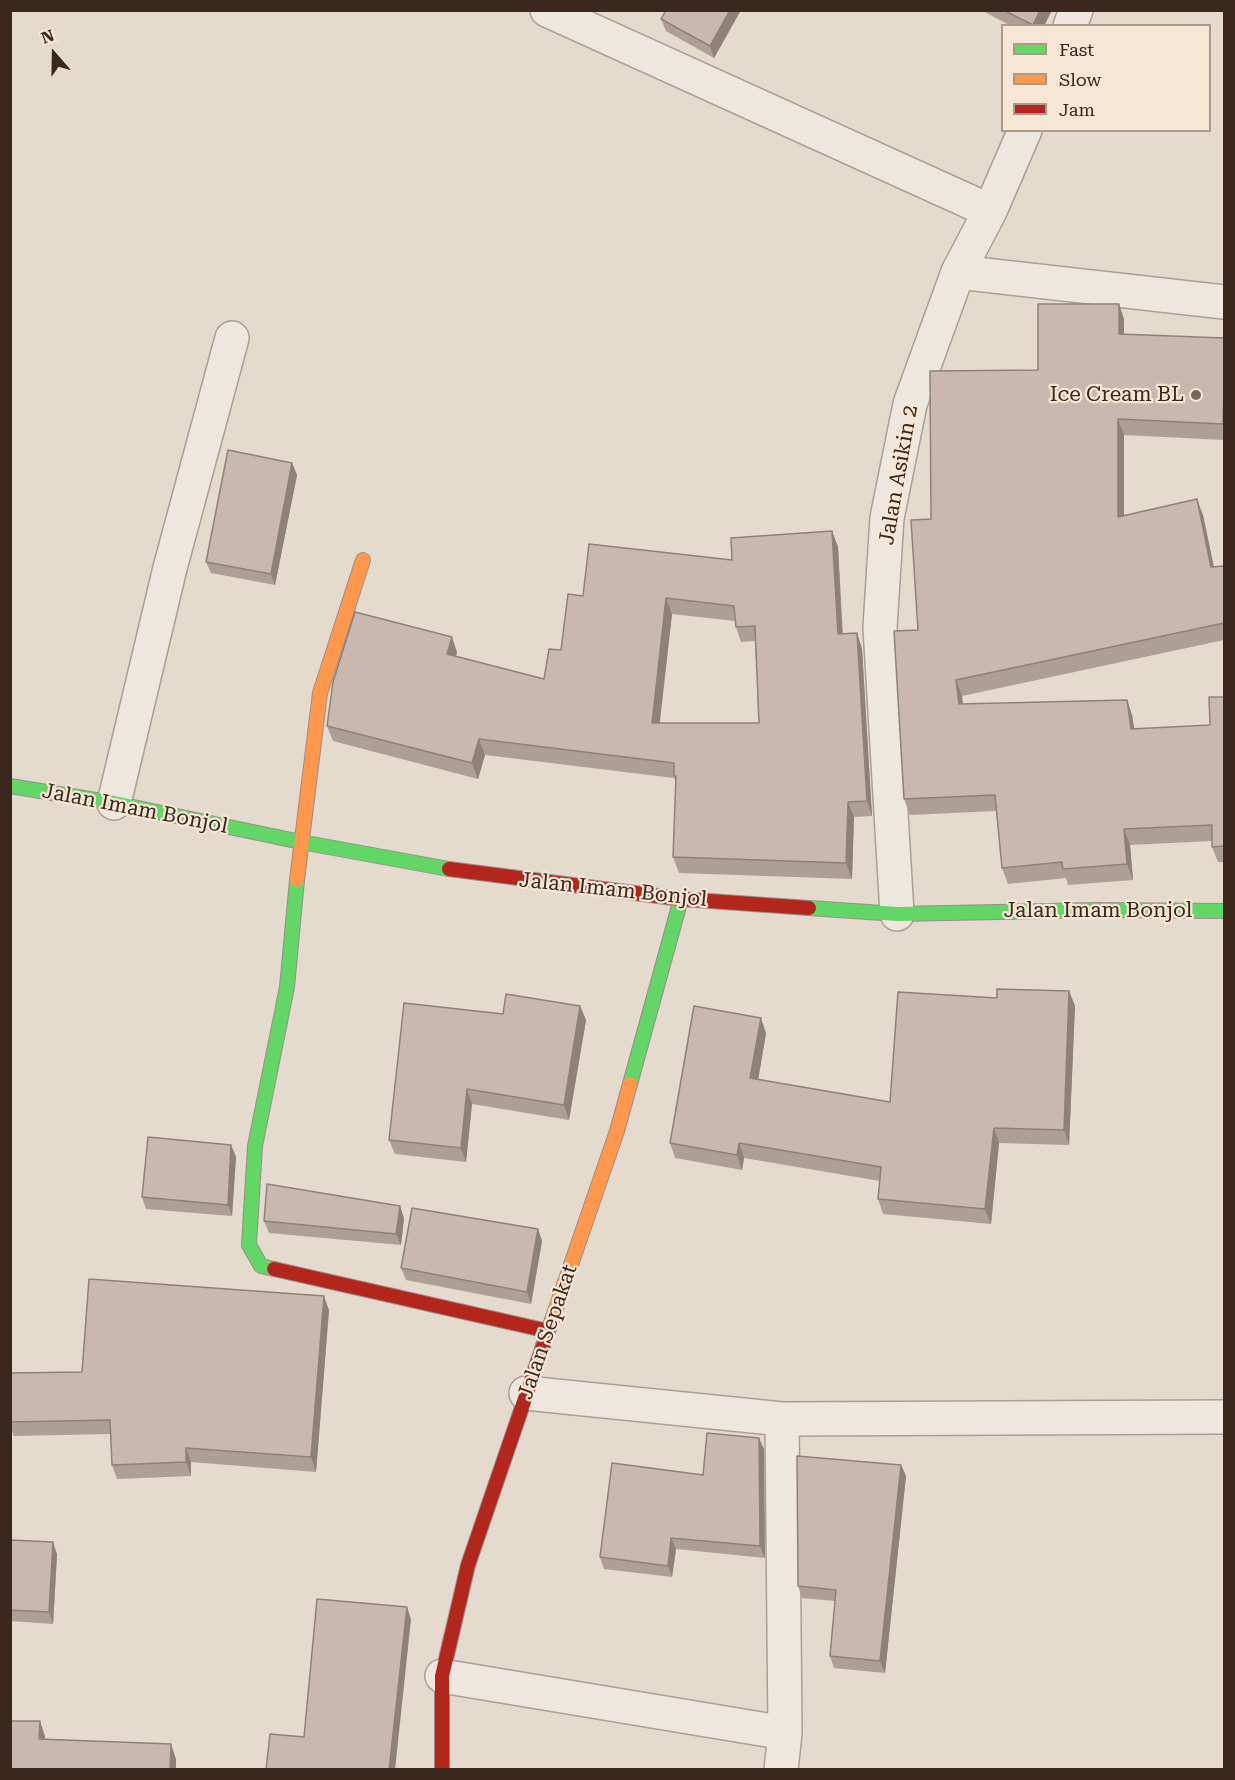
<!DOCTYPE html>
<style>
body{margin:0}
#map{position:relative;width:1235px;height:1780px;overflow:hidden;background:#e5dace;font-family:"Roboto Serif",serif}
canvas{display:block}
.frame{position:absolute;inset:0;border:12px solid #3a271e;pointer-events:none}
.legend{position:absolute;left:1001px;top:24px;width:210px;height:108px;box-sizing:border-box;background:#f6e6d4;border:2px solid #ab9a8b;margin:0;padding:8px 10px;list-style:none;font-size:18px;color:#3a271e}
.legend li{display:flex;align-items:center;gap:12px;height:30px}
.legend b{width:30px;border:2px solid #ab9a8b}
.north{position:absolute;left:24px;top:24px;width:60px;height:60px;-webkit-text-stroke:4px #f6e6d4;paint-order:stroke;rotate:340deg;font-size:16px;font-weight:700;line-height:24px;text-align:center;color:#3a271e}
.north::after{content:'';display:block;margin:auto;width:21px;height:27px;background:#3a271e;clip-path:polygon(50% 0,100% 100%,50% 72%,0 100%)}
</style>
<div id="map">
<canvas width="1235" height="1780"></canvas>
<div class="frame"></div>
<ul class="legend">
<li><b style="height:8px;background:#63d668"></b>Fast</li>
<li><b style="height:8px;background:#ff974d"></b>Slow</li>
<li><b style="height:8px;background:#b3261e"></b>Jam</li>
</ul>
<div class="north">N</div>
</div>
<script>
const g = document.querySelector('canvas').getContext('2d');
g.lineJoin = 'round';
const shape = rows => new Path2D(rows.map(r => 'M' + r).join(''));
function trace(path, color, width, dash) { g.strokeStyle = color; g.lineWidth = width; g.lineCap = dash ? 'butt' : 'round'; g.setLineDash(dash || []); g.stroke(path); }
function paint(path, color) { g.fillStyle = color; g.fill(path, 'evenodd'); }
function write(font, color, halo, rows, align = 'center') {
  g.font = font + ' "Roboto Serif",serif'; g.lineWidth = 4.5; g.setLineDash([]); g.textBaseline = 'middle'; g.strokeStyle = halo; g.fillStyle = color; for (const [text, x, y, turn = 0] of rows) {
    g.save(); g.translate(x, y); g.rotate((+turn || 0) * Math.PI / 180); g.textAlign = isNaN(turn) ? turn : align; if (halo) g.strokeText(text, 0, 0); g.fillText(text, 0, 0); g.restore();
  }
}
const street = shape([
 [547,10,990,211],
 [1070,26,1076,10],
 [958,272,1224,302],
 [114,803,170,568,232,338],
 [897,914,880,627,887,518,910,404,958,272,990,211,1025,130],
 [526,1393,782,1419,1224,1417],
 [442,1676,785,1733],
 [781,1770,785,1733,782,1419]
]);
const fast = shape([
 [10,786,114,803,301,842,449,869],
 [809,908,897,914,1099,910,1224,911],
 [630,1084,681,899],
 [274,1269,261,1266,249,1245,255,1146,287,987,297,880]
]);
const slow = shape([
 [297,880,320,693,363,560],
 [543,1346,617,1131,630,1084]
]);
const jam = shape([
 [449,869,681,899,809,908],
 [274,1269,548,1331],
 [442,1770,442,1676,468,1565,543,1346]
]);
const wall = shape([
 [666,10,741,10,714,58,666,31,661,19],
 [981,10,1052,10,1044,26,1011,26],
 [1124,319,1124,334,1224,338,1224,440,1124,435,1124,515,1203,515,1214,567,1224,566,1224,640,962,696,963,704,1127,700,1132,715,1134,729,1210,725,1224,697,1224,862,1218,862,1212,847,1212,841,1130,845,1133,880,1068,885,1066,878,1008,884,1002,868,996,811,910,815,904,799,918,630,931,519,1038,370],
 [292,463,297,475,275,585,211,573,206,562],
 [832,531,838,547,843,634,857,633,862,649,872,816,854,817,852,879,679,873,673,857,676,783,674,778,485,755,478,779,333,741,327,726,457,652,456,656,544,679,561,650,583,596,732,560],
 [672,614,735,621,736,627,741,642,755,641,759,723,659,723],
 [1069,991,1075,1006,1069,1145,999,1143,991,1224,883,1214,878,1199,880,1181,744,1158,742,1170,675,1158,670,1143,766,1033,758,1079,890,1102,997,998],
 [580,1006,586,1020,569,1120,472,1104,466,1162,395,1154,389,1140,503,1014],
 [231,1145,236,1157,232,1216,146,1209,142,1197],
 [404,1218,401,1245,269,1233,264,1221],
 [538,1229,542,1241,531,1304,406,1280,401,1268],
 [329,1310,316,1472,191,1462,191,1476,117,1479,112,1465,111,1434,14,1436,10,1427,10,1373,82,1372],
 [764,1449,765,1558,676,1549,672,1577,604,1569,600,1557,703,1475],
 [901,1465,906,1476,885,1673,834,1668,830,1656,835,1601,802,1598,798,1586],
 [10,1540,57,1554,53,1624,10,1621]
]);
const shadedWall = shape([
 [730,10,741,10,714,58,710,46],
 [1040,10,1052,10,1044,26,1033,26],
 [1119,304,1124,319,1124,349,1119,334],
 [1224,393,1224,428,1223,424],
 [1118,419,1124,435,1124,532,1118,517],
 [292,463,297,475,275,585,271,574],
 [1197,499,1203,515,1217,583,1211,567],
 [832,531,838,547,843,650,838,634],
 [666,598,672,614,658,739,652,723],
 [857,633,862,649,872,816,867,801],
 [452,637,457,652,453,669,447,654],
 [956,680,962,696,964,720,959,704],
 [1127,700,1132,715,1137,745,1131,729],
 [479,739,485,755,478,779,472,763],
 [848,802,854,817,852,879,846,863],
 [1124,829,1130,845,1133,880,1127,864],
 [1069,991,1075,1006,1069,1145,1064,1130],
 [580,1006,586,1020,569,1120,564,1105],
 [761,1018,766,1033,756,1093,750,1078],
 [467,1089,472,1104,466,1162,461,1148],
 [994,1128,999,1143,991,1224,985,1209],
 [739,1143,744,1158,742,1170,737,1155],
 [231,1145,236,1157,232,1216,228,1205],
 [400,1206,404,1218,401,1245,396,1234],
 [538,1229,542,1241,531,1304,527,1292],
 [324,1296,329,1310,316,1472,311,1457],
 [759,1438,764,1449,765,1558,760,1546],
 [186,1448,191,1462,191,1476,186,1462],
 [901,1465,906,1476,885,1673,880,1661],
 [671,1538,676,1549,672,1577,668,1566],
 [53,1542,57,1554,53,1624,49,1612],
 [407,1607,411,1619,395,1770,389,1770],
 [40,1721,45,1736,45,1754,39,1739],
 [171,1744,176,1759,176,1770,170,1770]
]);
const building = shape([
 [666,10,730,10,710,46,661,19,666,10],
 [1003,10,1040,10,1033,25,1003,10],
 [1038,304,1119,304,1119,334,1224,338,1224,393,1223,424,1118,419,1118,517,1197,499,1211,567,1224,566,1224,623,956,680,959,704,1127,700,1131,729,1210,725,1209,697,1224,697,1224,846,1212,847,1212,825,1124,829,1127,864,1063,869,1062,862,1002,868,995,795,904,799,894,631,918,630,911,520,931,519,930,371,1038,370,1038,304],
 [228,450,292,463,271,574,206,562,228,450],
 [832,531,838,634,857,633,867,801,848,802,846,863,673,857,676,776,674,776,674,763,479,739,472,763,327,726,333,682,355,612,452,637,447,654,544,679,549,649,561,650,568,594,583,596,589,544,732,560,731,538,832,531],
 [666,598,734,606,736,627,755,626,759,723,652,723,666,598],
 [997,989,1069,991,1064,1130,994,1128,985,1209,878,1199,881,1167,739,1143,737,1155,670,1143,694,1006,761,1018,750,1078,890,1102,898,992,997,998,997,989],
 [506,994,580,1006,564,1105,467,1089,461,1148,389,1140,404,1003,503,1014,506,994],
 [148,1137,231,1145,228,1205,142,1197,148,1137],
 [267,1184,400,1206,396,1234,264,1221,267,1184],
 [412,1208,538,1229,527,1292,401,1268,412,1208],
 [89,1279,324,1296,311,1457,186,1448,186,1462,112,1465,110,1420,10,1422,10,1373,82,1372,89,1279],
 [707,1433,759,1438,760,1546,671,1538,668,1566,600,1557,612,1463,703,1475,707,1433],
 [797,1456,901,1465,880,1661,830,1656,836,1590,798,1586,797,1456],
 [10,1540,53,1542,49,1612,10,1610,10,1540],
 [317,1599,407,1607,389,1770,266,1770,270,1734,304,1737,317,1599],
 [10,1721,40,1721,39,1739,171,1744,170,1770,10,1770,10,1721]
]);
const markers = [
 [1196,395,6,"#76665c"]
];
const poiNames = [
 ["Ice Cream BL",1184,395]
];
const streetNames = [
 ["Jalan Asikin 2",899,475,-80],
 ["Jalan Imam Bonjol",135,809,11],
 ["Jalan Imam Bonjol",613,890,6],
 ["Jalan Imam Bonjol",1098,911],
 ["Jalan Sepakat",548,1332,-71]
];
trace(street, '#aaa097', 36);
trace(fast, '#9a8f86', 16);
trace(slow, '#9a8f86', 16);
trace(jam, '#9a8f86', 16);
trace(street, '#eee7e0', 33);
trace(fast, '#63d668', 14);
trace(slow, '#ff974d', 14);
trace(jam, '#b3261e', 14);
paint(wall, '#ad9e96');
paint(shadedWall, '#8d817a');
paint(building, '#c9b8af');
trace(building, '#8d817a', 1.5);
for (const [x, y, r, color] of markers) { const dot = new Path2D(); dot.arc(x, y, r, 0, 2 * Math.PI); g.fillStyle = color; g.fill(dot); trace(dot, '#f6e6d4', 2); }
write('21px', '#3a271e', '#f6e6d4', poiNames, 'right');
write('21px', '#3a271e', '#f6e6d4', streetNames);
</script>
